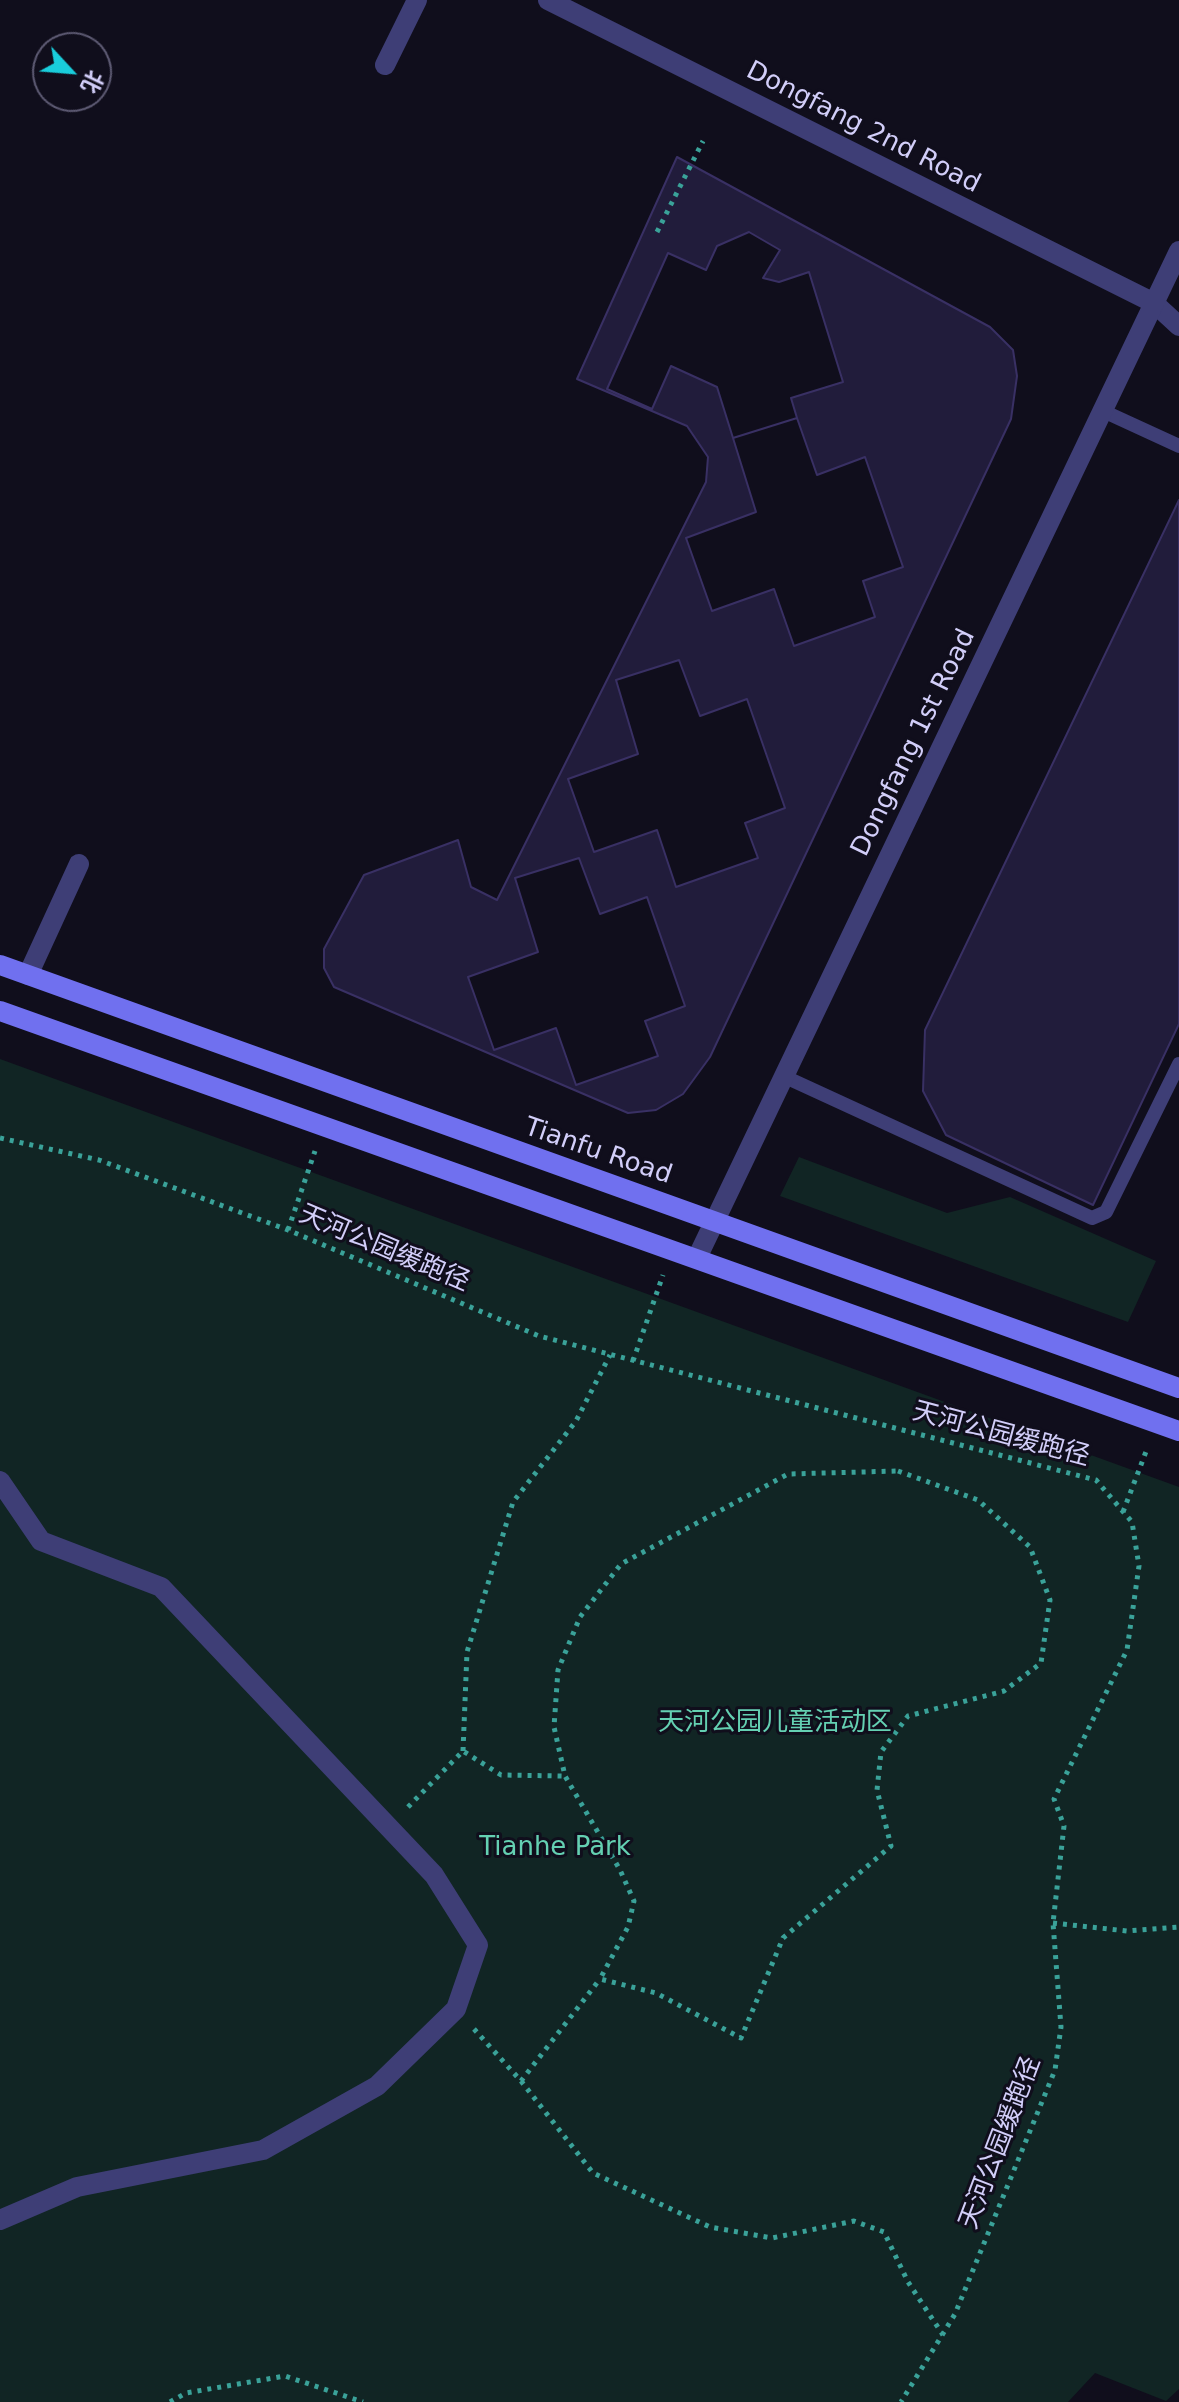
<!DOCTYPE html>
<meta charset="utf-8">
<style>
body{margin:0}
#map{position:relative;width:1179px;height:2402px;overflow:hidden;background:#100e1c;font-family:"DejaVu Sans","Noto Sans SC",sans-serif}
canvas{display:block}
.north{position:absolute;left:32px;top:32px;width:80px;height:80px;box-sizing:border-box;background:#100e1c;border:2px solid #5e5b74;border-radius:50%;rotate:116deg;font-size:22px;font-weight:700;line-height:32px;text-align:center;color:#d2cef9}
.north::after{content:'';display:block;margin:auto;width:28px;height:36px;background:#19cddb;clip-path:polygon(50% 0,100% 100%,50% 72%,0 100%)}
</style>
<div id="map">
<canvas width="1179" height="2402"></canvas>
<div class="north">北</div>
</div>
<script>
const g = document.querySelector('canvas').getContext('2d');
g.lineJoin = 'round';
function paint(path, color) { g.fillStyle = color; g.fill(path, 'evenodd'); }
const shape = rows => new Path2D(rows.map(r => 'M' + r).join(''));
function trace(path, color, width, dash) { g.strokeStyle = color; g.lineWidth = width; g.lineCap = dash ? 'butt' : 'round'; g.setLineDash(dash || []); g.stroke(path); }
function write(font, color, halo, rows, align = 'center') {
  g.font = font + ' "DejaVu Sans","Noto Sans SC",sans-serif'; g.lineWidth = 6; g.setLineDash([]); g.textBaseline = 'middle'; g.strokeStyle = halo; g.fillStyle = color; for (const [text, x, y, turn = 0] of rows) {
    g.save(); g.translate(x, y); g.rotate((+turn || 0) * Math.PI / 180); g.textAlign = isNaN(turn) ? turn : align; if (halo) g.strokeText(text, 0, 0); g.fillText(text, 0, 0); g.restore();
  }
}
const green = shape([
 [0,1059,1179,1487,1179,2389,1166,2401,1095,2373,1068,2402,0,2402],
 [799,1157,947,1213,1010,1197,1156,1261,1128,1322,780,1196]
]);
const building = shape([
 [677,157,990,327,1013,350,1017,376,1011,419,710,1057,683,1094,656,1110,628,1113,334,987,324,968,324,949,364,875,458,840,471,887,497,900,706,482,708,457,687,426,577,379,677,157],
 [749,232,780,250,763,278,779,282,809,272,843,382,791,398,797,418,733,438,717,387,671,366,652,409,607,389,668,253,706,270,717,246,749,232],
 [797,418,817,475,865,457,903,567,863,581,875,617,794,646,774,589,712,611,686,538,756,512,733,438,797,418],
 [1179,500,1179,1024,1093,1205,946,1135,923,1091,925,1030,1179,500],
 [679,660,700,716,747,699,785,808,745,823,758,858,676,887,657,830,594,852,568,779,638,754,616,680,679,660],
 [579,858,600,914,647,897,685,1006,645,1021,658,1056,576,1085,556,1028,494,1050,468,977,538,952,515,878,579,858]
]);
const path = shape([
 [657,232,703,141],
 [0,1138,99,1160,288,1230,539,1336,1096,1480,1132,1522,1139,1566,1127,1650,1054,1799,1064,1826,1053,1923,1061,2027,1055,2070,955,2314,901,2402],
 [288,1230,315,1151],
 [633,1361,663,1275],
 [898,1471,978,1500,1030,1547,1050,1600,1041,1663,1004,1691,908,1716,881,1752,877,1790,891,1846,783,1938,741,2038,656,1993,600,1979,628,1927,634,1901,620,1870,565,1776,554,1727,558,1670,580,1617,621,1564,788,1474,898,1471],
 [1123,1512,1147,1449],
 [463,1751,467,1652,513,1502,576,1421,610,1355],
 [408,1807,463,1751,501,1775,565,1776],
 [1053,1923,1127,1931,1179,1927],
 [474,2029,521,2081,600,1979],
 [521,2081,593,2173,710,2227,772,2238,854,2221,884,2232,908,2282,943,2335],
 [170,2402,186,2393,285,2376,363,2402]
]);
const service = shape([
 [1103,411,1179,446],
 [783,1076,1092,1218,1106,1212,1179,1064]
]);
const pedestrian = shape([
 [0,1481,41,1541,161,1587,434,1875,478,1945,456,2009,377,2086,263,2150,77,2187,0,2220]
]);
const minor = shape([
 [385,65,417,0],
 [1154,303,1179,326],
 [28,975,79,864]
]);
const tertiary = shape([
 [548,0,1154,303],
 [697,1258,1179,251]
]);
const secondary = shape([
 [0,965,1179,1388],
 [0,1011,1179,1431]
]);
const streetNames = [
 ["Dongfang 2nd Road",863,128,27],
 ["Dongfang 1st Road",914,743,-64],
 ["Tianfu Road",598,1152,19],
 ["天河公园缓跑径",384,1249,23],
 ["天河公园缓跑径",1001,1435,15],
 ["天河公园缓跑径",1001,2143,-69]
];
const parkNames = [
 ["天河公园儿童活动区",775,1723],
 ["Tianhe Park",555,1848]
];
paint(green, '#112524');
paint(building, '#211c3b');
trace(building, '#393064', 2);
trace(path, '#3aa299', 5, [4, 6]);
trace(service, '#3e3e76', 14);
trace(pedestrian, '#3e3e76', 20);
trace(minor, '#3e3e76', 20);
trace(tertiary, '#3e3e76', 20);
trace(secondary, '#7070ef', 20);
write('26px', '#d2cef9', '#100e1c', streetNames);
write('26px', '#64d0b2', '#100e1c', parkNames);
</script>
